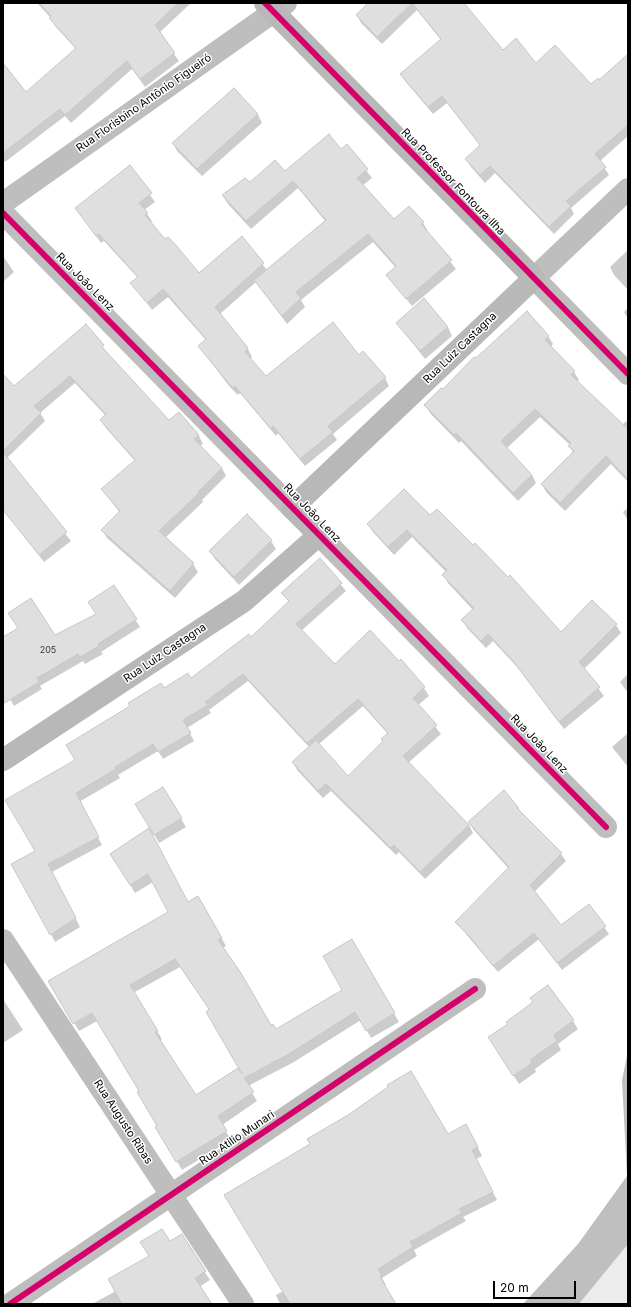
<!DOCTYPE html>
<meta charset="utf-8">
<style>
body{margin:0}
#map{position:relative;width:631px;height:1307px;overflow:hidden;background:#fff;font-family:Inter,sans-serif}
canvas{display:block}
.frame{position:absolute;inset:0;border:4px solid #000;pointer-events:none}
.scale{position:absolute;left:493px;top:1281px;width:83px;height:18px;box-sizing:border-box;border:2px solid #000;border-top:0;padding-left:5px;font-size:12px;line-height:14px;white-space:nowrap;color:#000;-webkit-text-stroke:3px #fff;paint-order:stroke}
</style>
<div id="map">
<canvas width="631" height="1307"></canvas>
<div class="frame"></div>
<div class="scale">20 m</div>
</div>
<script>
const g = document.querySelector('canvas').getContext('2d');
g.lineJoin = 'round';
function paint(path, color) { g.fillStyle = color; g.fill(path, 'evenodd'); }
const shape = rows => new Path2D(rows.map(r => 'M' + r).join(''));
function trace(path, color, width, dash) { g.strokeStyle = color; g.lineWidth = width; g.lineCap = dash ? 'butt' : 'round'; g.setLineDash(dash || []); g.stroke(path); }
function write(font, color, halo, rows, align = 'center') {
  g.font = font + ' Inter,sans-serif'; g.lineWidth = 3; g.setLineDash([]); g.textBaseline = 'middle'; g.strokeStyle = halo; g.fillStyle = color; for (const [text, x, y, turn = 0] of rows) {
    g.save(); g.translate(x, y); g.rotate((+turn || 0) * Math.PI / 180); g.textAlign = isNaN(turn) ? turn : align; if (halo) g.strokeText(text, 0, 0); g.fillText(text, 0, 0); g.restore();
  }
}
const green = shape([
 [628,1244,628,1304,579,1304]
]);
const water = shape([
 [628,1051,628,1244,579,1304,523,1304,578,1244,627,1176,622,1080]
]);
const shadow = shape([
 [37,3,191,3,159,33,179,61,145,87,132,69,71,123,65,116,5,162,3,159,3,64,26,93,76,49,55,26,51,18],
 [370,3,463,3,503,51,591,85,599,82,628,55,628,136,600,161,609,175,571,208,574,214,554,234,495,173,485,183,471,167,467,160,481,146,447,103,433,114,406,82,401,74,441,40,417,10,382,44,361,23,357,15],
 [234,89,258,115,262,123,202,176,177,151,173,143],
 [346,145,372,178,362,186,394,220,409,207,423,223,428,231,427,232,456,269,412,306,387,275,396,268,373,242,301,300,305,307,287,324,256,282,220,314,248,349,252,357,250,359,266,377,359,356,385,378,389,386,333,434,337,440,305,466,278,433,276,436,240,393,238,395,229,386,199,346,206,340,168,297,152,310,132,283,138,278,104,241,101,243,76,208,130,167,155,202,144,210,152,221,150,223,165,241,198,274,242,237,267,270,326,222,298,188,251,229,228,204,223,196,250,183,285,173,341,150],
 [628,250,628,290,614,275,610,267],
 [3,256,14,272,3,282],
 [628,308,628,319,624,312],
 [397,323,448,327,452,336,425,359],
 [86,325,108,354,169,422,179,413,199,436,203,444,200,446,222,468,226,476,202,500,203,502,165,538,193,564,198,572,175,598,107,538,103,531,120,513,102,489,135,461,106,428,101,420,106,416,75,383,40,413,45,421,7,458,71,541,44,562,7,514,3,501,3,394,14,387],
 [548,336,553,344,551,347,574,372,579,380,577,382,622,425,626,421,628,423,628,482,611,464,565,511,547,493,542,485,573,453,570,445,540,417,506,449,532,475,536,483,518,501,461,441,459,443,430,413,425,405,476,360],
 [628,508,628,521,623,512],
 [247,515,271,541,276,549,239,585,215,559,210,551],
 [430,517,561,633,616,625,621,633,584,669,604,696,564,729,519,669,493,641,486,648,467,628,463,620,473,610,448,583,444,575,446,572,412,537,394,555,373,532,368,524],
 [320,559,346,591,301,631,335,666,401,661,424,688,429,696,418,705,441,734,408,763,469,825,473,833,425,879,399,852,396,855,331,791,323,798,297,770,293,762,309,747,248,681,209,710,211,713,187,728,194,741,163,759,158,751,118,775,120,778,79,802,102,845,52,872,80,927,55,942,51,934,36,852,76,760,164,689,191,679,251,638,289,603,287,600,292,605,283,593],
 [363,706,388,734,384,741,348,778,319,744],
 [114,586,140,627,101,652,103,654,85,664,83,661,40,686,42,689,14,706,3,688,3,638,55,636,97,615],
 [628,674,628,693,620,682],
 [628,733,628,767,612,747],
 [163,789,186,827,159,843,137,804],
 [518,807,522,814,561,854,566,861,534,892,561,926,589,906,609,934,562,970,539,939,498,972,456,922,509,869,473,829,469,822],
 [149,830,188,903,198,897,226,946,223,948,270,1026,276,1031,344,991,352,940,399,1022,371,1038,361,1020,294,1062,248,1086,257,1101,222,1125,231,1140,182,1170,157,1127,159,1126,128,1071,97,1021,79,1031,50,982,169,912,153,882,135,893,116,862],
 [180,967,210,1010,207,1012,245,1078,196,1097,159,1041,162,1039,133,993],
 [3,999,23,1030,3,1043],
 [573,1021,578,1029,558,1044,561,1050,535,1069,536,1072,519,1084,494,1046],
 [471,1134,482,1156,476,1159,497,1200,463,1217,466,1221,414,1250,417,1256,382,1278,386,1285,384,1286,395,1304,280,1304,276,1295,283,1291,447,1135],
 [181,1235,210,1280,199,1287,210,1304,92,1304,116,1291,150,1257]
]);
const building = shape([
 [39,3,178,3,155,25,175,53,140,79,127,61,65,115,60,109,3,153,3,63,26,92,76,48,49,18,51,16,39,3],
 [368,3,464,3,503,50,516,38,536,63,555,45,591,84,598,78,599,80,628,54,628,125,595,154,606,167,566,201,571,206,549,227,490,166,480,175,465,159,480,145,442,96,428,107,400,74,441,39,412,3,377,37,356,15,368,3],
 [234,88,258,114,197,169,172,143,234,88],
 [329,134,341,149,347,144,368,169,357,178,394,219,409,206,424,222,421,224,452,260,406,299,386,275,396,266,368,234,296,292,301,298,282,316,254,280,326,220,293,181,246,221,222,195,245,178,250,182,275,160,285,171,329,134],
 [130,165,152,193,139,203,148,213,145,215,165,239,168,237,176,245,199,273,242,236,264,263,215,307,248,348,245,352,266,376,333,322,359,355,363,351,386,377,328,426,333,432,300,459,273,426,271,429,235,386,233,388,224,378,198,346,206,339,163,289,147,303,130,283,138,277,99,234,96,236,75,208,130,165],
 [424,298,448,327,420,351,396,323,424,298],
 [527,311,549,336,545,340,575,371,571,375,628,429,628,480,606,456,560,503,541,484,574,451,568,446,571,443,535,409,501,441,532,475,513,493,456,433,454,435,424,405,441,388,443,389,474,357,476,358,527,311],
 [86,324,104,345,102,347,169,420,179,412,199,435,194,439,222,468,198,492,199,493,159,531,194,563,170,591,101,530,120,511,101,489,135,460,100,420,106,414,70,376,34,406,41,413,3,451,3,374,14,386,86,324],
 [3,452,67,532,39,555,3,510,3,452],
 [404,489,430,515,437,509,473,545,475,543,508,577,510,575,561,632,592,600,617,624,579,662,600,687,559,722,513,661,488,634,481,641,461,620,474,608,442,575,447,570,407,530,388,547,367,524,404,489],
 [247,514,272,540,234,577,209,551,247,514],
 [320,558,342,583,296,624,335,664,370,630,399,661,401,659,425,687,413,698,437,725,403,756,469,825,420,872,394,845,391,848,326,784,318,791,292,762,316,740,348,776,383,741,381,739,388,733,358,699,307,743,243,674,205,702,208,705,183,720,191,733,158,752,153,744,115,767,116,769,76,793,99,837,48,864,76,918,50,935,11,864,35,851,5,800,75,760,66,745,130,706,128,703,161,683,164,688,188,673,191,678,249,634,251,637,289,601,281,593,320,558],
 [114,585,137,619,98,644,99,646,80,657,78,654,37,678,39,682,3,704,3,637,18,628,8,613,31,598,55,635,96,614,88,602,114,585],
 [163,787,182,818,154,835,135,804,163,787],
 [504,790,518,807,517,808,562,853,530,885,561,925,589,904,606,926,557,963,534,933,493,966,472,939,455,922,509,867,468,822,504,790],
 [149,828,188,902,198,896,222,938,218,940,241,973,271,1025,273,1024,276,1029,342,990,323,956,352,939,395,1013,366,1031,355,1012,289,1054,244,1078,254,1092,218,1116,227,1131,176,1162,155,1127,157,1126,137,1092,139,1091,92,1013,73,1024,48,981,168,912,148,874,130,885,110,854,149,828],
 [175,959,209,1009,206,1012,242,1074,238,1068,196,1095,155,1032,158,1031,130,985,175,959],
 [548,985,574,1020,554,1035,557,1041,530,1060,532,1063,513,1076,488,1037,508,1024,506,1022,533,1002,530,998,548,985],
 [411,1071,448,1134,466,1124,478,1147,472,1150,493,1192,459,1209,462,1213,410,1242,413,1247,378,1269,382,1276,380,1277,396,1304,290,1304,224,1195,310,1144,307,1139,348,1115,388,1087,387,1085,411,1071],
 [162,1229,170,1241,182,1234,206,1271,195,1278,212,1304,122,1304,108,1279,149,1256,140,1242,162,1229]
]);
const street = shape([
 [628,189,534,278,628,374],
 [3,203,286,3],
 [3,213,292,508],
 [319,535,606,827],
 [3,940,243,1304],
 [10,1304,475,989]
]);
const secondary = shape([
 [3,760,244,601,319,535,292,508,534,278,265,3]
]);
const cycleway = shape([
 [265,3,628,374],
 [3,213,606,827],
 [10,1304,475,989]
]);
const numberNames = [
 ["205",48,650]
];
const streetNames = [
 ["Rua Florisbino Antônio Figueiró",144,103,-35],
 ["Rua Professor Fontoura Ilha",453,182,46],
 ["Rua João Lenz",85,282,45],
 ["Rua Luiz Castagna",460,348,-44],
 ["Rua João Lenz",312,513,46],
 ["Rua Luiz Castagna",165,653,-34],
 ["Rua João Lenz",539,744,46],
 ["Rua Augusto Ribas",123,1122,57],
 ["Rua Atilio Munari",237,1138,-34]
];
paint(green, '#ececec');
paint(water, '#bfbfbf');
paint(shadow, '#0003');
paint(building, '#dfdfdf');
trace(building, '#c7c7c7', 1);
trace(street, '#bebebe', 22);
trace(secondary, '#b8b8b8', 22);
trace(cycleway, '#d6006c', 6);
write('9px', '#383838', null, numberNames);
write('11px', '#000', '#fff', streetNames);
</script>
